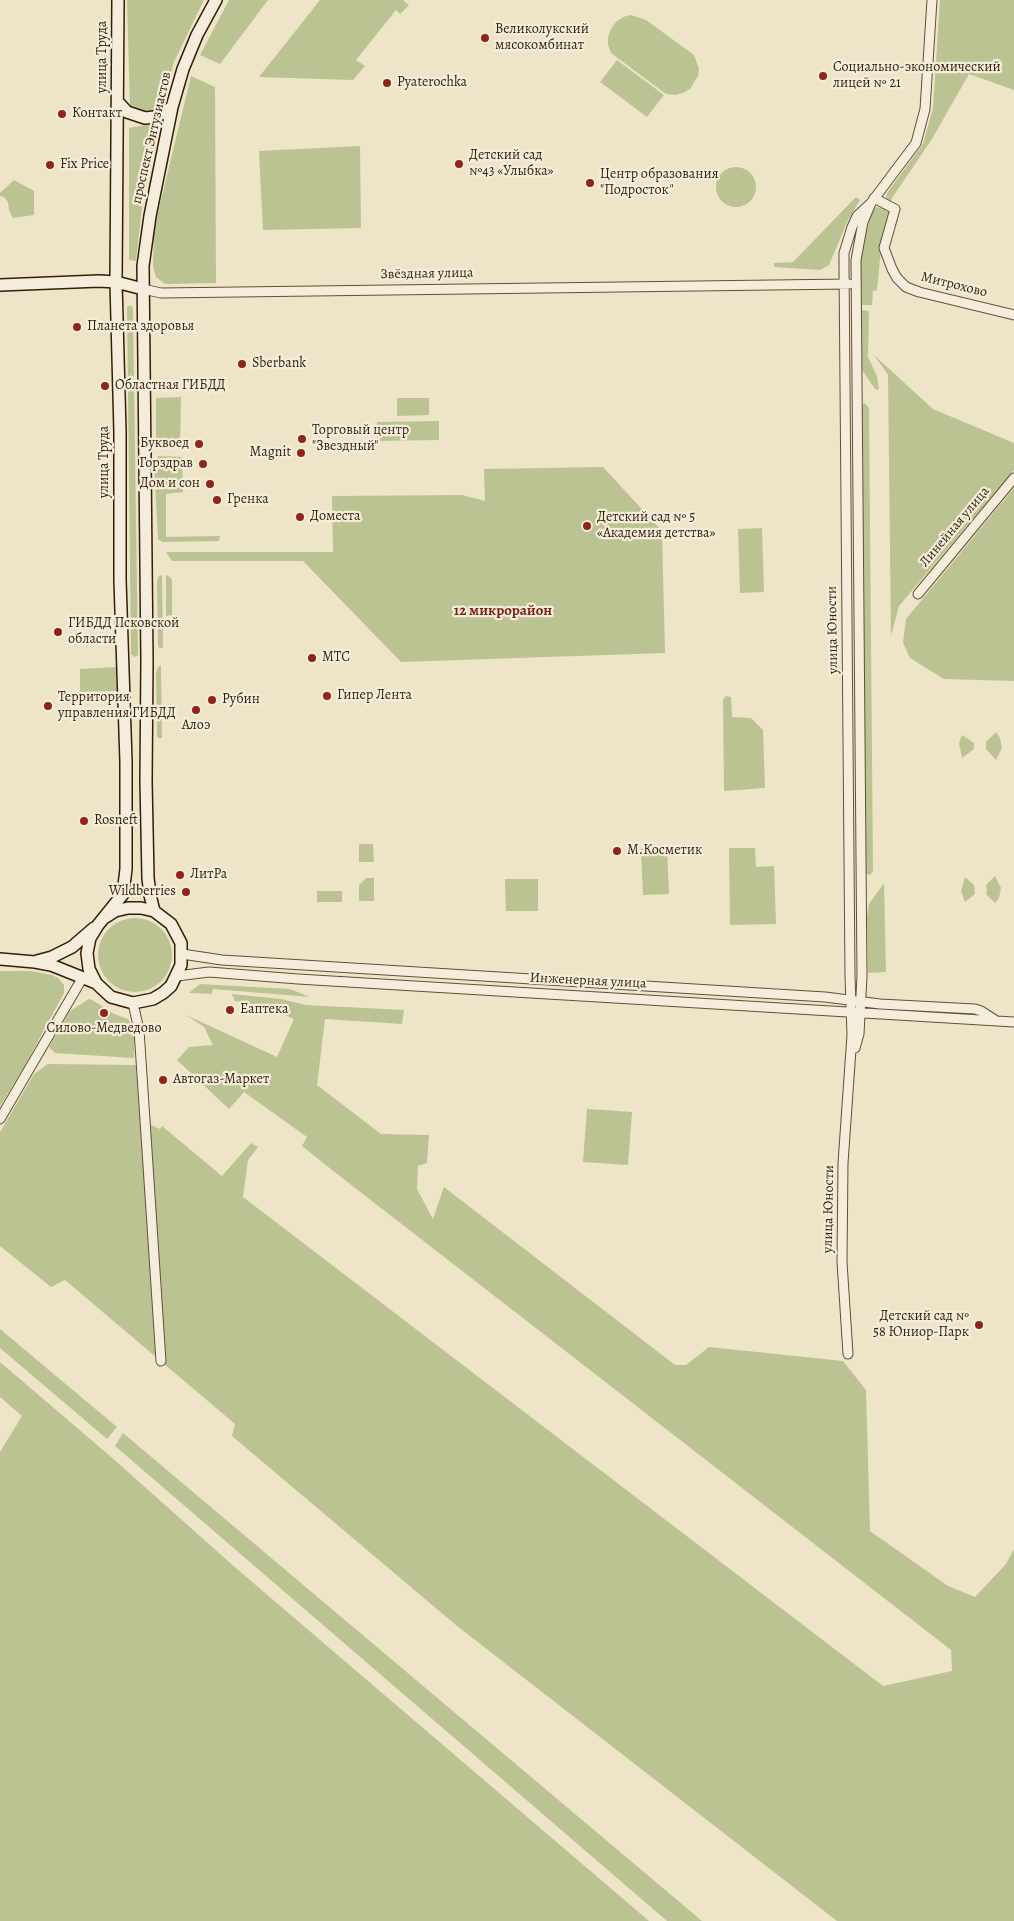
<!DOCTYPE html>
<meta charset="utf-8">
<style>
body{margin:0}
canvas{display:block;background:#eee4c8}
</style>
<canvas width="1014" height="1921"></canvas>
<script>
const g = document.querySelector('canvas').getContext('2d');
g.lineJoin = 'round';
function paint(path, color) { g.fillStyle = color; g.fill(path, 'evenodd'); }
const shape = rows => new Path2D(rows.map(r => 'M' + r).join(''));
function trace(path, color, width, dash) { g.strokeStyle = color; g.lineWidth = width; g.lineCap = dash ? 'butt' : 'round'; g.setLineDash(dash || []); g.stroke(path); }
function write(font, color, halo, rows, align = 'center') {
  g.font = font + ' Alegreya,serif'; g.lineWidth = 4.5; g.setLineDash([]); g.textBaseline = 'middle'; g.strokeStyle = halo; g.fillStyle = color; for (const [text, x, y, turn = 0] of rows) {
    g.save(); g.translate(x, y); g.rotate((+turn || 0) * Math.PI / 180); g.textAlign = isNaN(turn) ? turn : align; if (halo) g.strokeText(text, 0, 0); g.fillText(text, 0, 0); g.restore();
  }
}
const green = shape([
 [127,0,204,0,174,62,162,105,154,111,145,113,136,111,130,107],
 [229,0,268,0,220,64,200,55],
 [320,0,403,0,409,5,400,14,396,10,356,60,365,66,353,80,259,77],
 [940,0,1014,0,1014,90,969,74,932,139,890,201,886,198,887,193,923,144,933,108],
 [631,15,646,20,694,55,699,69,698,76,690,89,683,93,675,95,666,94,611,53,608,45,608,37,611,29,616,22,623,17],
 [617,60,664,95,647,117,600,82],
 [191,76,215,87,216,283,165,284,156,277,153,267,154,229],
 [161,122,145,181,136,261,129,260,129,128],
 [360,146,361,228,263,230,259,151],
 '716 187a20 20 0 1 1 40 0a20 20 0 1 1-40 0Z',
 [14,180,34,191,34,215,13,218,9,210,8,202,4,197,0,196,0,193],
 [856,197,860,200,848,220,829,265,820,270,774,267,774,263,793,262],
 [876,207,883,208,890,213,881,248,877,291,873,290,872,305,860,305,861,251,872,212],
 [129,306,132,306,133,310,138,655,135,657,131,654,127,307],
 [861,310,869,311,868,357,877,376,879,390,875,389,862,370],
 [874,355,933,409,1014,443,1014,470,899,606,891,636,888,375],
 [181,397,180,446,164,446,156,439,156,398],
 [397,398,429,398,429,415,397,416],
 [865,403,869,408,873,871,870,875,866,874,865,871,862,405],
 [439,421,439,440,377,441,377,422],
 [158,456,182,457,183,492,166,494,166,537,220,536,219,541,162,542,158,539,154,464],
 [603,467,662,531,665,653,401,662,303,561,172,561,166,552,333,552,332,496,462,495,485,501,484,469],
 [1014,488,1014,681,944,679,910,658,903,643,906,619],
 [762,528,764,592,740,593,738,529],
 [162,575,163,648,159,648,158,645,157,584,158,577],
 [166,575,170,577,172,580,172,615,166,616],
 [161,665,162,738,158,738,157,735,156,673,158,667],
 [116,667,117,691,80,692,80,669],
 [726,696,731,697,732,717,751,718,763,730,765,788,724,791,723,700],
 [996,732,1000,738,1002,748,996,760,986,749,986,742],
 [962,735,974,743,974,749,962,758,959,743],
 [359,844,373,844,374,862,359,862],
 [667,848,669,894,643,895,641,849],
 [729,848,755,848,756,867,774,866,776,924,730,925],
 [995,876,1001,888,999,898,995,903,986,894,987,890,986,885],
 [965,877,974,885,975,894,965,902,961,891],
 [366,878,374,878,374,901,359,901,359,885],
 [505,879,538,879,538,911,506,911],
 [884,883,886,972,868,973,867,916,869,904],
 [317,891,342,891,342,902,317,902],
 '98 955a37 37 0 1 1 74 0a37 37 0 1 1-74 0Z',
 [0,971,31,971,52,975,58,978,64,985,64,993,24,1067,0,1106],
 [200,984,290,989,310,997,213,989,212,994,189,993],
 [232,994,281,999,306,1005,404,1010,402,1024,325,1019,317,1085,381,1134,429,1135,427,1163,418,1166,417,1189,433,1219,444,1187,675,1365,686,1365,709,1347,843,1361,866,1390,870,1531,948,1586,975,1597,1006,1564,1014,1549,1014,1921,837,1921,457,1626,232,1436,235,1424,65,1280,51,1287,0,1246,0,1132,34,1074,48,1064,136,1065,140,1120,160,1129,162,1126,222,1176,251,1143,258,1147,248,1160,243,1197,883,1686,952,1671,951,1650,332,1170,302,1146,307,1137,244,1092,229,1109,177,1060,189,1047,213,1045,204,1027,186,1015,277,1057,294,1019,264,1006,235,1001],
 [89,999,94,1001,114,1014,128,1019,135,1031,134,1058,55,1053,49,1047,70,1011],
 [587,1109,632,1112,628,1165,583,1162],
 [0,1329,117,1427,107,1439,0,1348],
 [0,1362,110,1456,237,1569,649,1921,0,1921,0,1452,22,1416,0,1397],
 [123,1433,702,1921,667,1921,115,1446]
]);
const street = shape([
 [874,198,895,209,884,248,892,269,897,278,906,287,919,292,1014,315],
 [143,289,161,293,849,284],
 [918,594,1014,478],
 [182,954,222,960,825,997,880,1004,975,1009,981,1011,995,1020],
 [177,976,209,972,298,979,1014,1022],
 [133,1003,139,1030,161,1361],
 [855,1048,859,1034,862,976,856,260,863,222,871,203,916,143,925,109,932,0],
 [0,1119,83,977],
 [848,1354,842,1262,843,1163,852,1035,850,976,844,267,844,253,852,227,857,216,871,203]
]);
const secondary = shape([
 [118,102,127,112,145,118,154,117,164,113,172,107],
 [0,285,99,281,116,282,143,289],
 [154,911,150,895,148,878,146,781,147,661,143,266,150,216,172,107,183,69,197,35,216,0],
 [104,918,115,911,128,908,141,908,154,911,171,924,181,943,181,965,171,986,163,993,153,999,133,1003,111,997,96,983,89,969,87,953,90,938,98,925,123,894,126,869,126,762,120,580,120,432,116,282,118,0],
 [0,959,35,962,51,965,96,983],
 [37,961,52,957,72,947,94,928]
]);
const markers = [
 [485,38,5,"#8f2418"],
 [823,76,5,"#8f2418"],
 [387,83,5,"#8f2418"],
 [62,114,5,"#8f2418"],
 [459,164,5,"#8f2418"],
 [50,165,5,"#8f2418"],
 [590,183,5,"#8f2418"],
 [77,327,5,"#8f2418"],
 [242,364,5,"#8f2418"],
 [105,386,5,"#8f2418"],
 [302,439,5,"#8f2418"],
 [199,444,5,"#8f2418"],
 [301,453,5,"#8f2418"],
 [203,464,5,"#8f2418"],
 [210,484,5,"#8f2418"],
 [217,500,5,"#8f2418"],
 [300,517,5,"#8f2418"],
 [587,526,5,"#8f2418"],
 [58,632,5,"#8f2418"],
 [312,658,5,"#8f2418"],
 [327,696,5,"#8f2418"],
 [212,700,5,"#8f2418"],
 [48,706,5,"#8f2418"],
 [196,710,5,"#8f2418"],
 [84,821,5,"#8f2418"],
 [617,851,5,"#8f2418"],
 [180,875,5,"#8f2418"],
 [186,892,5,"#8f2418"],
 [230,1010,5,"#8f2418"],
 [104,1013,5,"#8f2418"],
 [163,1080,5,"#8f2418"],
 [979,1325,5,"#8f2418"]
];
const poiNames = [
 ["Великолукский",495,30],
 ["мясокомбинат",495,46],
 ["Социально-экономический",833,68],
 ["лицей № 21",833,84],
 ["Pyaterochka",397,83],
 ["Контакт",72,114],
 ["Детский сад",469,156],
 ["№43 «Улыбка»",469,172],
 ["Fix Price",60,165],
 ["Центр образования",600,175],
 ["\"Подросток\"",600,191],
 ["Планета здоровья",87,327],
 ["Sberbank",252,364],
 ["Областная ГИБДД",115,386],
 ["Торговый центр",312,431],
 ["\"Звездный\"",312,447],
 ["Буквоед",189,444,"right"],
 ["Magnit",291,453,"right"],
 ["Горздрав",193,464,"right"],
 ["Дом и сон",200,484,"right"],
 ["Гренка",227,500],
 ["Доместа",310,517],
 ["Детский сад № 5",597,518],
 ["«Академия детства»",597,534],
 ["ГИБДД Псковской",68,624],
 ["области",68,640],
 ["МТС",322,658],
 ["Гипер Лента",337,696],
 ["Территория",58,698],
 ["управления ГИБДД",58,714],
 ["Рубин",222,700],
 ["Алоэ",196,726,"center"],
 ["Rosneft",94,821],
 ["М.Косметик",627,851],
 ["ЛитРа",190,875],
 ["Wildberries",176,892,"right"],
 ["Еаптека",240,1010],
 ["Силово-Медведово",104,1029,"center"],
 ["Автогаз-Маркет",173,1080],
 ["Детский сад №",969,1317,"right"],
 ["58 Юниор-Парк",969,1333,"right"]
];
const streetNames = [
 ["улица Труда",103,57,-90],
 ["проспект Энтузиастов",152,138,-77],
 ["Звёздная улица",427,274,-1],
 ["Митрохово",954,285,14],
 ["улица Труда",105,462,-90],
 ["Линейная улица",955,527,-50],
 ["улица Юности",833,630,-91],
 ["Инженерная улица",588,981,3],
 ["улица Юности",829,1209,-89]
];
const neighbourhoodNames = [
 ["12 микрорайон",503,611]
];
paint(green, '#bcc393');
trace(street, '#644f37', 11);
trace(secondary, '#361d07', 14);
trace(street, '#f4eddb', 9);
trace(secondary, '#f4eddb', 11);
for (const [x, y, r, color] of markers) { const dot = new Path2D(); dot.arc(x, y, r, 0, 2 * Math.PI); g.fillStyle = color; g.fill(dot); trace(dot, '#f4eddb', 2); }
write('14px', '#361d07', '#f4eddb', poiNames, 'left');
write('14px', '#361d07', '#f4eddb', streetNames);
write('bold 15px', '#7a1f14', '#f4eddb', neighbourhoodNames);
</script>
